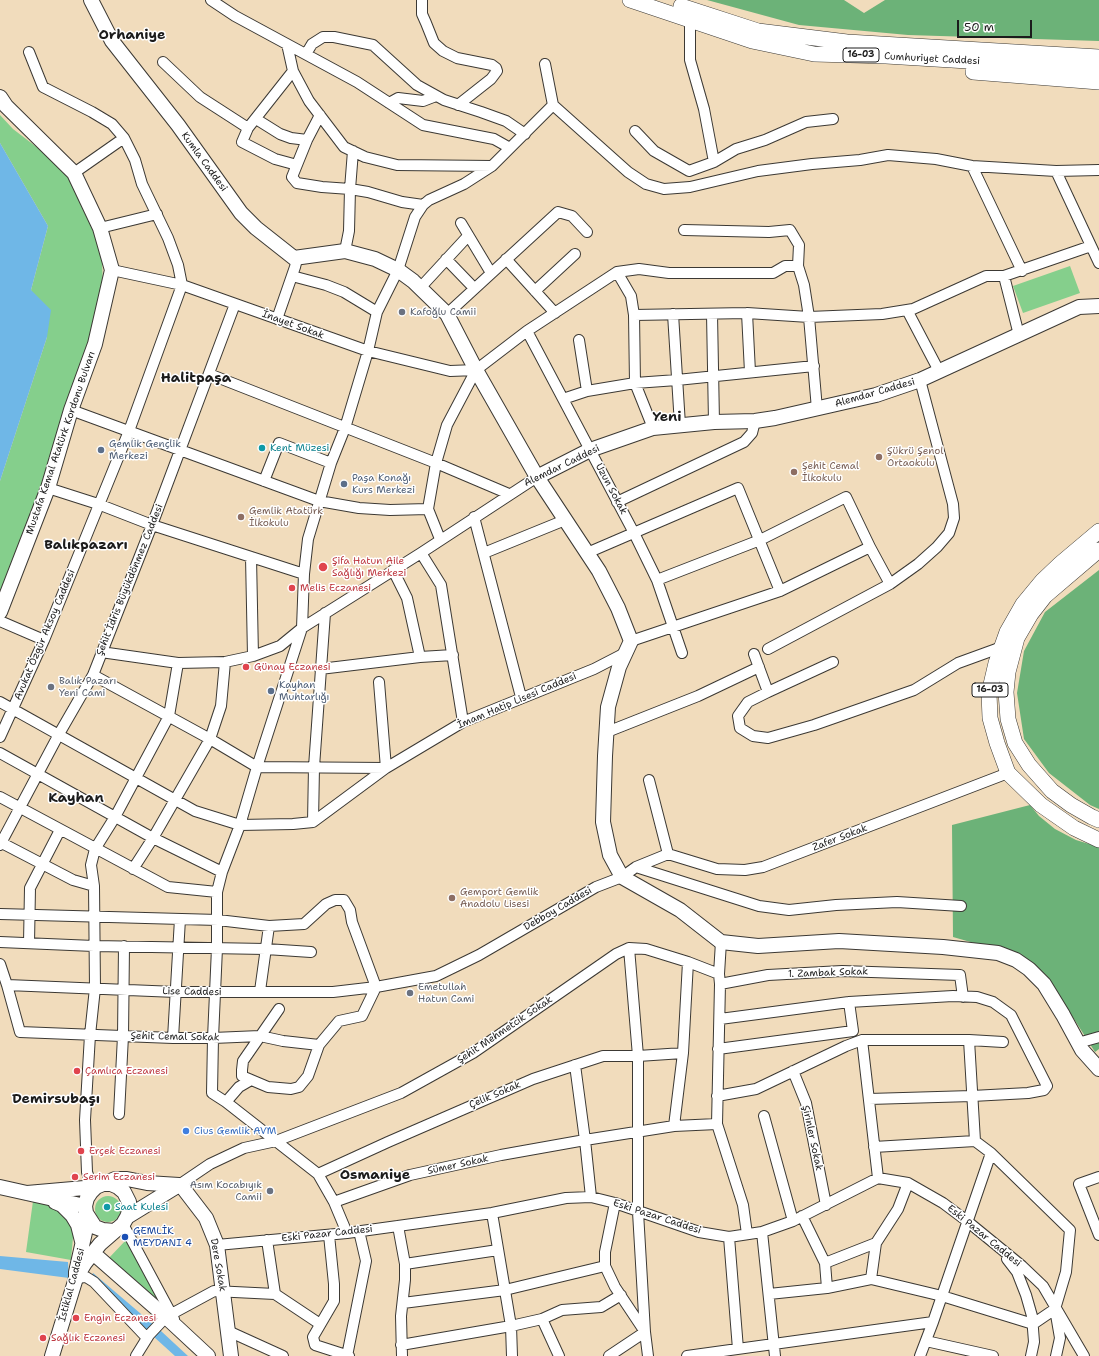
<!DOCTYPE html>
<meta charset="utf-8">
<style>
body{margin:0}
#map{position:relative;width:1099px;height:1356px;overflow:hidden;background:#f1dcbc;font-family:"Shantell Sans",sans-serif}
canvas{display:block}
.scale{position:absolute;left:957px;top:20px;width:75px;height:18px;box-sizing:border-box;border:2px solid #1c1c1c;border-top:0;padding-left:5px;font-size:12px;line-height:14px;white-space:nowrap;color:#1c1c1c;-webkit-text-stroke:3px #fff;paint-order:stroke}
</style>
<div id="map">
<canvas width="1099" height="1356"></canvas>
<div class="scale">50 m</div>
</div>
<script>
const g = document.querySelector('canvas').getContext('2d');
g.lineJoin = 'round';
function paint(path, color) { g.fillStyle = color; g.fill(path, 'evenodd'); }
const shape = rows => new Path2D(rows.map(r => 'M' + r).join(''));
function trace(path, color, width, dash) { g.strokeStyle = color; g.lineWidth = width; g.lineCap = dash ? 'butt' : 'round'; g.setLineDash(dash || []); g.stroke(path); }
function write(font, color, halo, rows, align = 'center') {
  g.font = font + ' "Shantell Sans",sans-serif'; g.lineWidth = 3; g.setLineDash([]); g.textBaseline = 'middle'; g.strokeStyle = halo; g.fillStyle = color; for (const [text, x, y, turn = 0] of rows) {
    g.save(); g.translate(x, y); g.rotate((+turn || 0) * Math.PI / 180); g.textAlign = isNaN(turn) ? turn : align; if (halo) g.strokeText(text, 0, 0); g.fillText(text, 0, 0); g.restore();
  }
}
const green = shape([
 [0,115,13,129,60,165,72,182,95,232,102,258,103,288,89,348,0,613,0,481,47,337,31,290,48,226,0,143],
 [1070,266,1080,293,1023,313,1013,286],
 '95 1209a13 13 0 1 1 26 0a13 13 0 1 1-26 0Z',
 [33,1201,52,1206,69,1217,74,1226,71,1260,26,1252],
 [126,1240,166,1307,164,1309,108,1259]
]);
const forest = shape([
 [707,0,844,0,864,13,885,0,1099,0,1099,41,908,35,799,25],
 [1099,570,1099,809,1090,805,1049,773,1024,739,1017,693,1024,651,1045,612],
 [1030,805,1039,816,1055,829,1076,840,1099,847,1099,1049,1095,1052,1046,975,1016,955,953,937,952,825]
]);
const water = shape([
 [0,143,48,226,31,290,51,310,47,337,0,481],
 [0,1256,68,1262,69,1278,0,1269],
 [93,1273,161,1331,188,1356,175,1356,90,1279]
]);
const street = shape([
 [211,0,235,16,357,82,423,125,494,139,510,148,553,105,545,64],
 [422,0,422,14,426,23,434,43,443,51,457,58,492,65,496,68,497,71,491,79,458,105],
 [690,14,690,60,704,109,714,162],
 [287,44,293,71,309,101,344,147,365,157,397,165,492,166],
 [29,52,43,87,92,112,112,124,124,138,135,160,142,184,168,238,178,265,182,285],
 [306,54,312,44,323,37,334,37,373,45,417,85,444,100,481,112,506,121,525,134],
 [163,62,200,97,248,128],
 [293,71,248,128,242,142,275,159,297,165],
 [389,103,398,98,423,101,436,96],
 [553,105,628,172,646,184,664,189,690,187,758,171,812,164,860,160,888,155,936,159,972,166,1056,171,1099,263],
 [256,119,280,134,291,138,307,140,320,115],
 [635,131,654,151,689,171,714,162,736,149,765,140,806,122,833,119],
 [307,140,292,177,297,183,322,187,350,189,368,192,402,202,423,205],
 [972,166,1022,271],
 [1056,171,1099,170],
 [74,173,124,138],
 [461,223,491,273],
 [100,228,157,214],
 [684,230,769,232,790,230,799,245,798,266,804,285,809,317,817,409],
 [345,251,349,231,350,189,353,151],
 [446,259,474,288],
 [506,259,555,313],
 [112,270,182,285,368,351,450,371,476,370],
 [617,272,631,296,634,315,635,383,653,428],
 [292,276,326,285,344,292,377,312],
 [1004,276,1019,335],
 [420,288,468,236],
 [535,291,575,254],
 [907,310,939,371],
 [747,313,750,372],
 [447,314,558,212,572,216,587,232],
 [673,314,680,425],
 [712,314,714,422],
 [634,315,747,313,809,317,882,314,913,309,986,276,1004,276,1091,246],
 [277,319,295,267,296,263,294,258],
 [527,331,634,533,657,580,682,653],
 [579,340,587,391],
 [209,374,436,463,509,494],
 [563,399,587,391,635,383,677,380,814,366],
 [71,410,319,501,359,508,390,510,428,509],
 [264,481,279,443,331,463],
 [48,488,98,504,152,525,304,574],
 [617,502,744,442,752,433,755,421],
 [474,517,521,697],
 [440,539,428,509,436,463,447,425,476,370,527,331,617,272,639,269,669,273,773,273,785,266,798,266],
 [421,553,441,585,463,722],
 [484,553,565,520],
 [587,553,738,488,780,591],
 [251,557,253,656],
 [393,570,407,598,420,657],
 [657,580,760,540,846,497,870,547],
 [0,621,44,640],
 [631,641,780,591,870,547,890,584],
 [768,649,890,584,918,564,937,547,949,533,954,518,953,504,920,380],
 [101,652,178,663,225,662,253,656,280,646,302,628,421,553,537,477],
 [754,654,768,692,748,702,738,716,740,728,753,736,768,738,814,725,914,690,958,663,1002,647],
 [320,669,420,657,453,655],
 [93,675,210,739,257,767,386,768,379,682],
 [768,692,833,662],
 [0,702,195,811,240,825,293,824,313,822,386,768,463,722,594,669,625,653],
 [607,732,698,696,759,667],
 [0,737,44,640,129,431,182,285],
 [0,753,153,838,222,872],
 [649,780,668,854],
 [0,797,168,887,217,892],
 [313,822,314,767,325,613],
 [0,842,73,880,94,886],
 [0,845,59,734,93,675,152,525,235,304],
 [668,854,717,869,745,870,763,867,1008,773],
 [636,867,759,906,789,910,836,905,897,902,961,906],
 [133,869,153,838,210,739,221,706,225,662],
 [0,914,218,920,269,926,304,924,326,904,335,900,344,900,350,910,352,922,376,987],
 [0,942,94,946,266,949,311,952],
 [721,942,719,974,720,984,717,1124,743,1205,747,1234],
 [29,943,30,888,60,830],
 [629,948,638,1056,638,1212,645,1332,648,1356],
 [0,964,7,985,20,1032,173,1038,213,1038,260,1036,283,1041,319,1045,339,1021,362,1016,376,987],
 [720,984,768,975,842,971,960,975,963,997],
 [7,985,176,992,333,992,376,987,436,976,479,955,596,887,622,877,636,867,668,854],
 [260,991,269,926],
 [279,1009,243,1061,242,1070,242,1076,268,1087,291,1089,299,1087,308,1076,319,1045],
 [720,1019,849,1002,953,996,977,997,993,1002,1011,1015,1047,1086,1044,1090,1028,1093,972,1096,869,1099],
 [173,1038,180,919],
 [862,1040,878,1178],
 [969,1040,975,1141,991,1153,1070,1230,1066,1272,1055,1309,1060,1338,1056,1356],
 [1078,1043,1099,1037],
 [718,1049,853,1031,849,1002],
 [575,1065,585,1140,591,1197],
 [793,1071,806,1103,826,1205],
 [717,1096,756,1089,846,1046,862,1040,969,1040,1003,1042],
 [226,1102,239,1087,251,1080],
 [119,1114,123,1036,124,946],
 [764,1116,793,1221],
 [674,1126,683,1053,688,962],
 [874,1147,975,1141],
 [318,1174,388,1142,533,1079,603,1056,638,1056,683,1053],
 [1099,1177,1079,1184,1099,1235],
 [179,1185,210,1164,244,1148,276,1141,401,1093,473,1053,616,954,629,948,646,949,688,962,719,974],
 [96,1187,90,1181,87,1172,85,1120,90,1035,95,988,94,886,91,865,95,849,115,817,169,716,178,663],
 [334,1202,410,1175,501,1155,585,1140,674,1126,717,1124],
 [492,1213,511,1326,512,1356],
 [802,1216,825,1263,827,1288],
 [123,1224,174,1319],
 [398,1226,405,1264,405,1280,401,1316,402,1356],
 [762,1232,775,1356],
 [347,1233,334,1202,318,1174,226,1102,212,1093,213,1038,217,948,217,892,222,872,240,825,257,767,302,628,304,574,308,539,331,463,345,428,368,351,377,312,398,270,415,217,423,205,429,200,464,184,492,166,510,148],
 [329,1235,334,1284,334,1301,313,1337,315,1345,349,1356],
 [729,1237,738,1349],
 [267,1240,275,1294],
 [217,1245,347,1233,492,1213,566,1198,591,1197,615,1203,699,1232,729,1237,762,1232,793,1221,878,1178,908,1183,943,1203,967,1221,1022,1266,1043,1286,1084,1356],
 [1007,1259,1017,1272,1026,1295,1032,1316,1034,1342,1031,1356],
 [825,1263,876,1243,898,1209,908,1183],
 [405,1264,498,1250],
 [76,1278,86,1277,94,1282,147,1338],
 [871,1279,876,1243],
 [769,1294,827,1288,871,1279,942,1296,1033,1324,1055,1309],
 [403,1303,505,1290,605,1266],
 [542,1319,559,1356],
 [228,1331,283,1356],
 [926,1341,993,1356],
 [401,1345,511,1326,542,1319,562,1310,601,1307,621,1295],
 [136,1356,149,1335,166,1317,214,1291,275,1294,320,1324],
 [347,1356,366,1261,359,1231],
 [609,1356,645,1332,615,1287,605,1266,605,1252,615,1203],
 [687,1356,933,1322],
 [920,1356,933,1322,991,1153]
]);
const secondary = shape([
 [91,0,112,41,178,125,241,213,256,228,294,258,345,251,375,259,398,270,413,281,447,314,476,370,537,477,599,571,618,608,631,641,619,667,608,707,605,756,603,822,610,855,622,877,680,910,721,942,758,946,839,941,943,947,998,953,1016,960,1029,969,1044,984,1063,1015,1082,1050,1099,1069],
 [0,97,6,106,74,173,100,228,112,270,95,344,71,410,48,488,0,612],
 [537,477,590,450,653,428,714,422,755,421,775,418,876,395,920,380,1079,307,1099,306],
 [179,1185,183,1188,206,1218,217,1245,231,1356],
 [0,1187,85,1206],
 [27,1193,96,1187,103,1184,111,1184,118,1187,124,1192,129,1202,130,1209,127,1217,123,1224,100,1244,85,1263,76,1278],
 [55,1202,62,1205,72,1215,78,1225,82,1241],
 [127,1217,179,1185],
 [114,1231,103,1230,95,1227,86,1213,85,1206,87,1198,91,1192,96,1187,115,1179,127,1179,147,1183,179,1185],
 [93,1253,166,1317,208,1356],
 [52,1356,76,1278,76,1272,86,1228,86,1213]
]);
const primary = shape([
 [630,0,752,41,814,54,886,56,1099,69],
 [681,6,758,31,847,42,1099,57],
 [973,72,1099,82],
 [1099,531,1061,563,1042,581,1023,604,1007,632,996,663,989,693,990,718,997,743,1008,773,1041,805,1074,828,1099,840],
 [1099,550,1045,596,1031,614,1017,638,1008,672,1006,692,1008,719,1015,743,1029,765,1052,791,1071,805,1092,817,1099,820]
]);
const markers = [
 [402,312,4,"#6b7280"],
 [262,448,4,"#0f9aa8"],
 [101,450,4,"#5c6f8a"],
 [879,457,4,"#8d6e63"],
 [794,472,4,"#8d6e63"],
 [344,484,4,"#5c6f8a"],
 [241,517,4,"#8d6e63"],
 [323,567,5,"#e0444e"],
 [292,588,4,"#e0444e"],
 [246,667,4,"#e0444e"],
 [51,687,4,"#6b7280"],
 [271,691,4,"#5c6f8a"],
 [452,898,4,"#8d6e63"],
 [410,993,4,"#6b7280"],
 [77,1071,4,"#e0444e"],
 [186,1131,4,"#3f7fe0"],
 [81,1151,4,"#e0444e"],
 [75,1177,4,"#e0444e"],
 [270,1191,4,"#6b7280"],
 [107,1207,4,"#0f9aa8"],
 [125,1237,4,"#1a4fb4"],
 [76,1318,4,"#e0444e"],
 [43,1338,4,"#e0444e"]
];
const shields = [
 [861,55,36],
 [990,690,36]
];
const shieldNames = [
 ["16-03",861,55],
 ["16-03",990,690]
];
const streetNames = [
 ["Cumhuriyet Caddesi",932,59,3],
 ["Kumla Caddesi",204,162,54],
 ["İnayet Sokak",293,325,20],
 ["Alemdar Caddesi",875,393,-16],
 ["Mustafa Kemal Atatürk Kordonu Bulvarı",61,443,-71],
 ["Alemdar Caddesi",562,466,-26],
 ["Uzun Sokak",611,489,62],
 ["Şehit İdris Büyükdönmez Caddesi",130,580,-68],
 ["Avukat Özgür Aksoy Caddesi",45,635,-67],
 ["İmam Hatip Lisesi Caddesi",517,701,-23],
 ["Zafer Sokak",840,838,-21],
 ["Debboy Caddesi",558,909,-30],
 ["1. Zambak Sokak",828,973,-2],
 ["Lise Caddesi",192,992,1],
 ["Şehit Mehmetcik Sokak",505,1030,-34],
 ["Şehit Cemal Sokak",175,1037,1],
 ["Çelik Sokak",495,1095,-23],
 ["Şirinler Sokak",812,1138,78],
 ["Sümer Sokak",458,1165,-12],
 ["Eski Pazar Caddesi",657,1217,18],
 ["Eski Pazar Caddesi",327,1234,-6],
 ["Eski Pazar Caddesi",984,1236,39],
 ["Dere Sokak",218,1265,80],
 ["İstiklal Caddesi",72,1285,-75]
];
const worshipNames = [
 ["Kafoğlu Camii",410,312],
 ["Balık Pazarı",59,681],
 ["Yeni Cami",59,693],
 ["Emetullah",418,987],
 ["Hatun Cami",418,999],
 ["Asım Kocabıyık",262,1185,"right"],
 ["Camii",262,1197,"right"]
];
const serviceNames = [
 ["Gemlik Gençlik",109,444],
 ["Merkezi",109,456],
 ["Paşa Konağı",352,478],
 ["Kurs Merkezi",352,490],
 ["Kayhan",279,685],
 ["Muhtarlığı",279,697]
];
const cultureNames = [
 ["Kent Müzesi",270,448],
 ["Saat Kulesi",115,1207]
];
const educationNames = [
 ["Şükrü Şenol",887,451],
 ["Ortaokulu",887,463],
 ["Şehit Cemal",802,466],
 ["İlkokulu",802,478],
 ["Gemlik Atatürk",249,511],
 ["İlkokulu",249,523],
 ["Gemport Gemlik",460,892],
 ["Anadolu Lisesi",460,904]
];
const healthNames = [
 ["Şifa Hatun Aile",332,561],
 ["Sağlığı Merkezi",332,573],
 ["Melis Eczanesi",300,588],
 ["Günay Eczanesi",254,667],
 ["Çamlıca Eczanesi",85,1071],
 ["Erçek Eczanesi",89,1151],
 ["Serim Eczanesi",83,1177],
 ["Engin Eczanesi",84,1318],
 ["Sağlık Eczanesi",51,1338]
];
const shopNames = [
 ["Cius Gemlik AVM",194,1131]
];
const transitNames = [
 ["GEMLİK",133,1231],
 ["MEYDANI 4",133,1243]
];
const districtNames = [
 ["Orhaniye",132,35],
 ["Halitpaşa",196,378],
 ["Yeni",667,417],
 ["Balıkpazarı",86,545],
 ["Kayhan",76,798],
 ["Demirsubaşı",56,1099],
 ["Osmaniye",375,1175]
];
paint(green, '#85cf8c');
paint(forest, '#6cb278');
paint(water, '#6fb7e7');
trace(street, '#3c3934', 12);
trace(secondary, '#3c3934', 16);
trace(primary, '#3c3934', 16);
trace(street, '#fff', 10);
trace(secondary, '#fff', 14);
trace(primary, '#fff', 15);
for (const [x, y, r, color] of markers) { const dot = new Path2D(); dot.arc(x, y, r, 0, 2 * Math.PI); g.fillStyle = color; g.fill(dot); trace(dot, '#fff', 1.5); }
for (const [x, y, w] of shields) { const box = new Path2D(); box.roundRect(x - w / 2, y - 7, w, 14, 3); g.fillStyle = '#fff'; g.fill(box); trace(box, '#1c1c1c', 1); }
write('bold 9px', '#1c1c1c', null, shieldNames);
write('10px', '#1c1c1c', '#fff', streetNames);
write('10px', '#5b616d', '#fff', worshipNames, 'left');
write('10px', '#4e5e75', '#fff', serviceNames, 'left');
write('10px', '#0d838f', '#fff', cultureNames, 'left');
write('10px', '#785e54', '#fff', educationNames, 'left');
write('10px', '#be3a42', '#fff', healthNames, 'left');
write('10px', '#366cbe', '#fff', shopNames, 'left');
write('10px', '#164399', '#fff', transitNames, 'left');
write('bold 14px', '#1c1c1c', '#fff', districtNames);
</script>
